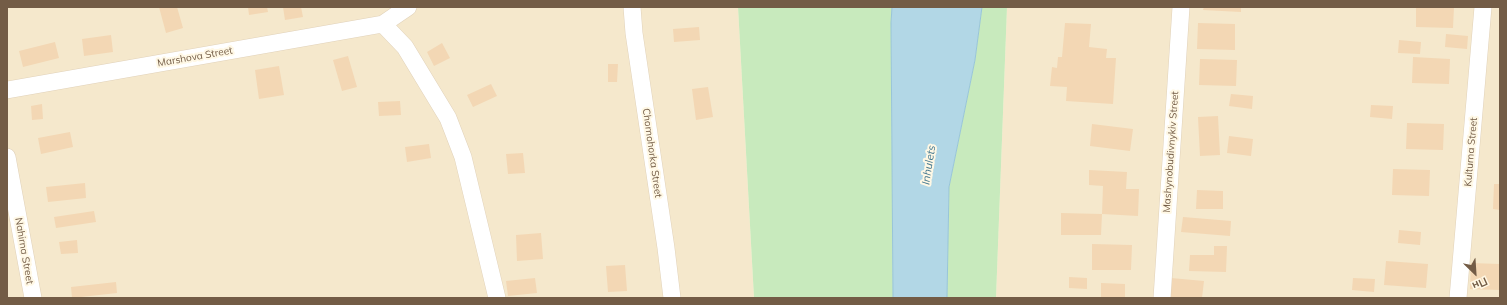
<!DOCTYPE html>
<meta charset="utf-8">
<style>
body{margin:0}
#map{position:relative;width:1507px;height:305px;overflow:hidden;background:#fdf5de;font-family:Mulish,sans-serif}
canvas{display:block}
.frame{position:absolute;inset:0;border:8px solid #735c46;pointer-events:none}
.north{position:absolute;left:1455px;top:253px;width:40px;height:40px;-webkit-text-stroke:3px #fff8e5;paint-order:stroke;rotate:155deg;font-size:11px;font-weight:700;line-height:16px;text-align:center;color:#735c46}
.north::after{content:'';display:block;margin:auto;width:14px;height:18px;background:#735c46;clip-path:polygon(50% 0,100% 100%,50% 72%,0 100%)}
</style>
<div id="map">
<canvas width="1507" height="305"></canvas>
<div class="frame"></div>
<div class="north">Пн</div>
</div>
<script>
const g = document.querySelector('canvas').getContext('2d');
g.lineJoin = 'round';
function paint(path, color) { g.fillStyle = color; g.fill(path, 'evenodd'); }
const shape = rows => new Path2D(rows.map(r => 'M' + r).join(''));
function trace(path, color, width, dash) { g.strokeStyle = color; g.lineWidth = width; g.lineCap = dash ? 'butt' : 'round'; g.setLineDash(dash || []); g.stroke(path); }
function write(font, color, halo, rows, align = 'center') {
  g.font = font + ' Mulish,sans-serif'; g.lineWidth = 4; g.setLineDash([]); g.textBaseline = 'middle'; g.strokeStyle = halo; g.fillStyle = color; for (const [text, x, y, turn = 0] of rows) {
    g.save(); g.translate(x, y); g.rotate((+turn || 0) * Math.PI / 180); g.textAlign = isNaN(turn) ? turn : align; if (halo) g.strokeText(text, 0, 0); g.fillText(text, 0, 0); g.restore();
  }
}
const residential = shape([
 [7,7,738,7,754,298,7,298],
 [1007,7,1500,7,1500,298,996,298]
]);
const green = shape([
 [738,7,892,7,891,23,893,298,754,298],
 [982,7,1007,7,996,298,947,298,949,187,975,60]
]);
const water = shape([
 [892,7,982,7,975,60,949,187,947,298,893,298,891,23,892,7]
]);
const building = shape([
 [159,7,177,7,183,28,166,33],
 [248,7,267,7,268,12,249,15],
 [283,7,301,7,303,17,285,20],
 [1204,7,1241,7,1241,12,1203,10],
 [1416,7,1454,7,1453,28,1416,27],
 [1065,23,1091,24,1089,47,1107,49,1106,58,1116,58,1113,104,1066,101,1067,87,1050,86,1052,67,1057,68,1058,57,1062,57],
 [1198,23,1235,24,1235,50,1197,49],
 [699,27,700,40,674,42,673,29],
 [1446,34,1468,36,1467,49,1445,47],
 [111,35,113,52,84,56,82,39],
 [1399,40,1421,42,1420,54,1398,53],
 [55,42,59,58,23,67,19,51],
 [442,43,450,58,434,66,427,52],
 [348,56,357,87,342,91,333,60],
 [1413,57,1450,59,1449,84,1412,83],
 [1200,59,1237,60,1236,86,1199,85],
 [608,64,618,64,617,82,608,82],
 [279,66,284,95,259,99,255,70],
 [491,84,497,96,473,107,467,95],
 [708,87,713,117,696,120,692,89],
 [1231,94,1253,96,1252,109,1229,106],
 [400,101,401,115,379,116,378,102],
 [42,104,43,119,32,120,31,106],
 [1371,105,1393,106,1392,119,1370,117],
 [1218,116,1220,155,1200,156,1198,117],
 [1407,123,1444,124,1443,150,1406,149],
 [1092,124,1133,129,1130,151,1090,146],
 [70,132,73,147,41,154,38,138],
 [1229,136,1253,139,1251,156,1227,153],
 [429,144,431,158,407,162,405,147],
 [523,153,525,173,508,174,506,154],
 [1393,169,1430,170,1429,196,1392,195],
 [1089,170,1127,172,1126,189,1139,189,1138,216,1102,214,1103,186,1089,185],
 [85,183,86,198,48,202,46,187],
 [1494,184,1500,184,1500,210,1493,209],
 [1197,190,1223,191,1223,209,1196,209],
 [94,211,96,222,56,228,54,217],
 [1061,213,1102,214,1101,235,1061,235],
 [1183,217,1231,221,1230,236,1181,232],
 [1399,230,1421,232,1420,245,1398,243],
 [541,233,543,259,517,261,516,235],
 [77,240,78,253,61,254,59,242],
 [1092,244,1132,245,1131,270,1092,270],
 [1214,246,1227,246,1226,272,1189,271,1190,255,1214,255],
 [1386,261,1428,264,1426,288,1384,285],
 [1471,263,1500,264,1500,290,1470,289],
 [625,265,627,291,608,292,606,266],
 [1069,277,1087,278,1087,289,1069,288],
 [535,278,537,293,508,296,506,281],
 [1171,278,1204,281,1202,298,1169,297],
 [1353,278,1375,279,1374,292,1352,290],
 [116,282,117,293,72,298,71,287],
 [1101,283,1125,284,1125,298,1101,298]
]);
const minor = shape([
 [632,7,634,33,666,248,672,298],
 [383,24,405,47,448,118,463,157,497,298],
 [7,90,383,24,408,7],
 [7,157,33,298],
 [1162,298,1181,7],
 [1458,298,1483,7]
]);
const streetNames = [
 ["Marshova Street",195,57,-10],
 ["Mashynobudivnykiv Street",1171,152,-86],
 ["Kulturna Street",1471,152,-85],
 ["Chornohorka Street",652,153,82],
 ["Nahirna Street",24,251,80]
];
const waterNames = [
 ["Inhulets",929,165,-81]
];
paint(residential, '#f5e8cc');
paint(green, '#c8eabd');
paint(water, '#b2d7e6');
trace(water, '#98c5d8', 1);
paint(building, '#f3d7b4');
trace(minor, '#e1d2ba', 18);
trace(minor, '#fff', 17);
write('10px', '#735c46', '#fff8e5', streetNames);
write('italic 11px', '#42778f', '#fff8e5', waterNames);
</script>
